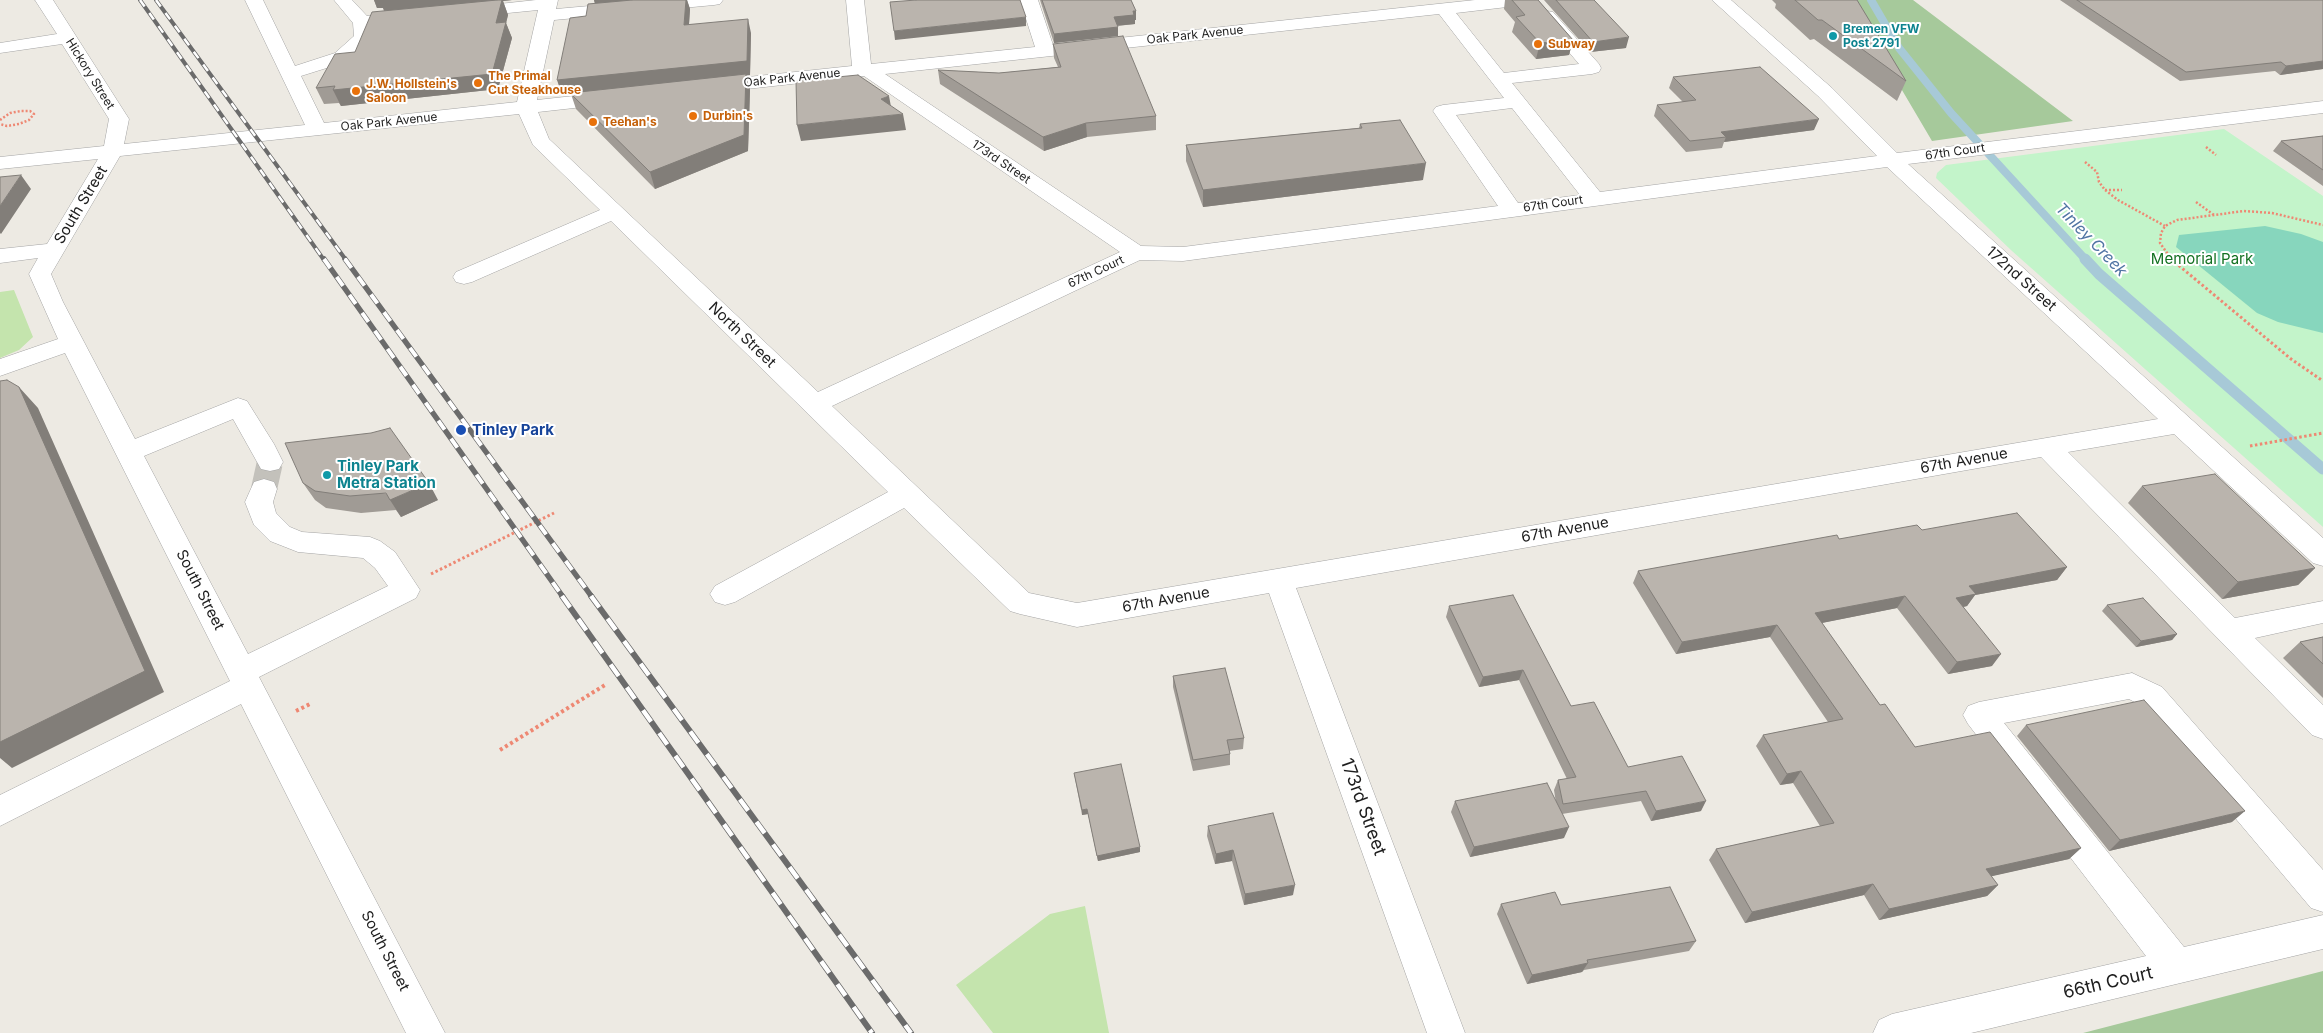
<!DOCTYPE html>
<style>
body{margin:0}
canvas{display:block;background:#edeae3}
</style>
<canvas width="2323" height="1033"></canvas>
<script>
const g = document.querySelector('canvas').getContext('2d');
g.lineJoin = 'round';
function paint(path, color) { g.fillStyle = color; g.fill(path, 'evenodd'); }
const shape = rows => new Path2D(rows.map(r => 'M' + r).join(''));
function trace(path, color, width, dash) { g.strokeStyle = color; g.lineWidth = width; g.lineCap = dash ? 'butt' : 'round'; g.setLineDash(dash || []); g.stroke(path); }
function write(font, color, halo, rows, align = 'center') {
  g.font = font + ' Inter,sans-serif'; g.lineWidth = 4; g.setLineDash([]); g.textBaseline = 'middle'; g.strokeStyle = halo; g.fillStyle = color; for (const [text, x, y, turn = 0] of rows) {
    g.save(); g.translate(x, y); g.rotate((+turn || 0) * Math.PI / 180); g.textAlign = isNaN(turn) ? turn : align; if (halo) g.strokeText(text, 0, 0); g.fillText(text, 0, 0); g.restore();
  }
}
const grass = shape([
 [14,290,33,337,19,350,0,358,0,292],
 [1085,906,1109,1033,993,1033,956,985,1050,914]
]);
const forest = shape([
 [1844,0,1913,0,2073,121,1932,141,1866,29],
 [2323,971,2323,1033,2083,1033]
]);
const park = shape([
 [2224,129,2323,196,2323,527,2012,251,1936,178,1937,173,1946,165]
]);
const pitch = shape([
 [2265,226,2301,234,2323,242,2323,333,2278,322,2257,313,2176,247,2179,235]
]);
const streamFar1 = shape([
 [1871,0,1899,48,1951,113,2086,260]
]);
const stream = shape([
 [2085,259,2099,274,2323,469]
]);
const minorTunnel = shape([
 [264,489,270,462]
]);
const pathFar2 = shape([
 [0,120,10,113,21,111,30,111,34,114,29,120,19,124,7,126,0,124],
 [2206,147,2216,155],
 [2085,162,2097,172,2099,182,2105,190,2118,200,2165,226],
 [2105,190,2122,190],
 [2196,202,2214,215],
 [2172,260,2160,243,2161,233,2165,226,2177,220,2244,211,2272,213,2323,225]
]);
const pathFar1 = shape([
 [2171,259,2291,359,2323,381],
 [2250,446,2323,433],
 [431,574,554,513]
]);
const path = shape([
 [296,711,312,703],
 [500,750,605,685]
]);
const minor = shape([
 [35,0,53,0,129,119,124,144,305,125,245,0,263,0,295,66,335,53,354,36,353,23,334,0,352,0,367,16,405,13,411,14,414,18,411,22,405,23,371,26,372,36,361,51,349,61,301,76,324,123,517,102,538,10,468,17,462,16,459,12,462,8,536,0,558,0,556,9,656,0,723,0,720,4,714,5,554,20,537,100,610,92,617,94,620,98,617,102,610,104,538,112,549,139,818,392,1120,252,864,76,710,93,703,91,700,87,703,83,710,81,852,66,846,0,864,0,871,64,1035,47,1020,0,1038,0,1053,45,1475,0,1533,0,1530,4,1524,5,1456,13,1504,73,1579,64,1538,16,1541,12,1547,11,1553,12,1599,64,1601,68,1599,72,1592,74,1512,83,1600,192,1877,156,1818,96,1712,0,1731,0,1832,88,1897,153,2323,101,2323,113,1908,164,2323,538,2323,566,2313,563,2174,434,2068,452,2235,618,2323,601,2323,623,2255,638,2323,705,2323,739,2312,735,2041,457,1296,588,1465,1033,1427,1033,1269,593,1077,627,1020,614,1010,611,904,508,735,602,725,605,715,602,710,594,715,586,888,492,611,221,472,282,464,284,456,282,453,277,456,272,600,210,533,145,519,114,120,156,51,274,63,302,135,439,238,398,247,401,274,444,283,462,279,469,270,471,261,469,233,419,144,456,248,654,388,586,375,568,363,558,298,552,270,541,254,525,245,502,254,482,264,479,274,482,277,489,273,502,276,513,290,527,302,532,370,537,380,541,395,552,420,590,416,598,259,677,445,1033,406,1033,241,704,0,826,0,795,230,681,65,353,0,376,0,359,58,339,29,274,38,258,0,263,0,249,47,244,98,159,0,169,0,157,104,146,109,119,62,44,0,53,0,43,57,34,35,0],
 [1439,14,1504,98,1443,105,1436,107,1433,111,1498,206,1183,247,1141,246,885,74,1439,14],
 [1512,108,1580,195,1518,203,1456,115,1512,108],
 [1887,167,2158,419,1077,603,1029,593,832,406,1140,260,1183,261,1887,167],
 [2132,673,2162,687,2323,870,2323,912,2311,908,2140,705,2129,699,2004,723,2184,947,2323,915,2323,949,1971,1033,1873,1033,1879,1020,1892,1014,2146,956,1968,724,1963,715,1968,706,1979,702,2132,673]
]);
const railFar2 = shape([
 [140,0,324,260],
 [156,0,346,260]
]);
const railFar1 = shape([
 [324,259,563,597],
 [345,259,592,597]
]);
const rail = shape([
 [562,596,872,1033],
 [591,596,911,1033]
]);
const wall = shape([
 [374,0,512,0,503,1,508,15,506,23,512,38,498,89,341,106,339,103,324,104,316,88,355,52,384,11,383,8,377,8],
 [594,0,687,0,690,9,689,24,751,33,750,75,746,76,750,90,748,151,655,189,576,109,571,94,562,95,586,16,595,3],
 [1040,0,1131,0,1136,11,1136,20,1135,20,1135,24,1117,26,1118,36,1054,43],
 [1505,0,1538,0,1573,40,1569,55,1536,59,1512,32,1515,22,1504,9],
 [1544,0,1594,0,1626,48,1590,52],
 [1772,0,1857,0,1906,81,1897,101,1814,39,1810,40,1775,8,1776,4],
 [2060,0,2323,0,2323,69,2280,75,2275,71,2180,81],
 [1053,44,1156,116,1156,130,1087,137,1044,151,940,84,938,70,999,73,1058,67,1054,58],
 [1673,77,1814,130,1724,142,1722,148,1686,152,1654,116,1657,105,1683,102,1669,88],
 [1360,124,1423,180,1203,207,1186,161,1186,145,1359,128],
 [2323,136,2323,186,2273,151,2281,141],
 [303,483,438,500,401,517,396,510,361,513,326,508,315,500],
 [2142,486,2315,568,2298,585,2222,599,2128,503],
 [1922,530,2067,567,2057,580,1975,595,1967,606,1963,607,1992,666,1948,674,1897,608,1821,623,1880,705,1915,747,2081,848,2069,859,1991,876,1998,885,1987,896,1879,920,1864,895,1745,923,1709,860,1716,849,1820,826,1793,783,1780,785,1756,746,1763,735,1828,722,1770,637,1676,654,1633,583,1638,571,1839,539],
 [2107,605,2177,634,2172,640,2136,647,2102,611],
 [1449,606,1571,706,1628,767,1701,811,1651,821,1641,801,1562,814,1564,838,1470,857,1451,812,1455,801,1556,803,1554,790,1558,780,1567,779,1519,680,1479,687,1446,617],
 [2323,637,2323,698,2283,658,2300,642],
 [1173,676,1244,738,1243,749,1229,751,1230,754,1230,765,1193,771,1173,687],
 [2026,725,2232,822,2109,851,2017,736],
 [1074,773,1140,852,1098,861,1088,814,1082,815],
 [1208,826,1293,895,1244,905,1232,861,1215,864,1207,836],
 [1501,904,1561,905,1696,941,1689,951,1584,970,1582,972,1527,984,1497,914]
]);
const shadedWall = shape([
 [374,0,512,0,503,1,508,15,506,23,512,38,498,89,341,106,333,90,385,12,383,8,377,8],
 [594,0,635,0,595,4],
 [686,0,687,0,690,9,688,39,684,25],
 [1133,11,1136,11,1136,20,1135,20,1135,24,1114,26,1114,17],
 [1026,17,1026,26,895,40,894,31],
 [748,19,751,33,750,75,746,76,750,90,748,151,655,189,650,172,746,76,562,95,557,80],
 [1118,27,1118,36,1054,43,1054,34],
 [1629,37,1626,48,1590,52,1593,42],
 [1573,40,1569,55,1536,59,1540,43],
 [2323,61,2323,69,2280,75,2286,66],
 [889,96,892,112,881,99],
 [903,114,906,130,801,141,797,125],
 [1819,119,1814,130,1724,142,1726,137,1721,132],
 [1086,123,1087,137,1044,151,1043,137],
 [1426,163,1423,180,1203,207,1203,190],
 [21,175,31,189,1,234,0,233,0,206],
 [19,387,38,408,164,692,12,768,0,758,0,742],
 [429,483,438,500,401,517,390,500],
 [2067,567,2057,580,1975,595,1967,606,1947,611,1956,598,1969,586],
 [2315,568,2298,585,2222,599,2238,582],
 [1905,596,1897,608,1807,626,1815,613],
 [1777,625,1770,637,1676,654,1682,642],
 [2177,634,2172,640,2136,647,2141,641],
 [2001,654,1992,666,1948,674,1957,662],
 [1523,670,1519,680,1479,687,1483,677],
 [1801,771,1793,783,1780,785,1787,774],
 [1706,801,1701,811,1651,821,1656,811],
 [1087,809,1088,814,1082,815,1082,810],
 [2245,811,2232,822,2109,851,2120,840],
 [1569,827,1564,838,1470,857,1474,847],
 [1140,847,1140,852,1098,861,1097,856],
 [2081,848,2069,859,1975,880,1986,869],
 [1233,850,1232,861,1215,864,1216,854],
 [1873,884,1864,895,1745,923,1752,912],
 [1295,885,1293,895,1244,905,1245,894],
 [1998,885,1987,896,1879,920,1889,909],
 [1588,963,1582,972,1527,984,1532,975]
]);
const building = shape([
 [497,0,502,0,496,23,506,22,492,74,333,90,335,86,316,88,335,54,355,52,372,12,497,0],
 [632,0,686,0,684,25,748,19,747,61,557,80,570,18,586,16,588,4,632,0],
 [916,0,1020,0,1026,17,894,31,890,2,916,0],
 [1042,0,1131,0,1136,11,1133,11,1134,15,1114,17,1118,27,1054,34,1042,0],
 [1512,0,1538,0,1573,40,1540,43,1516,17,1525,15,1512,0],
 [1556,0,1594,0,1629,37,1593,42,1556,0],
 [1795,0,1857,0,1906,81,1822,20,1818,20,1795,0],
 [2077,0,2323,0,2323,61,2286,66,2281,62,2186,72,2077,0],
 [1123,36,1156,116,1086,123,1043,137,938,70,999,73,1061,67,1053,44,1123,36],
 [1760,67,1819,119,1721,132,1726,137,1690,141,1657,105,1696,100,1673,77,1760,67],
 [746,74,744,135,650,172,570,93,746,74],
 [858,75,889,96,881,99,903,114,797,125,796,81,858,75],
 [1400,120,1426,163,1203,190,1186,145,1362,128,1360,124,1400,120],
 [2323,136,2323,170,2281,141,2323,136],
 [21,175,0,206,0,177,21,175],
 [7,380,19,387,145,671,0,742,0,381,7,380],
 [390,428,429,483,390,500,386,493,350,496,315,491,303,483,285,443,371,433,390,428],
 [2215,474,2315,568,2238,582,2142,486,2215,474],
 [2017,513,2067,567,1969,586,1976,594,1956,598,2001,654,1957,662,1905,596,1815,613,1880,705,1885,704,1915,747,1990,732,2081,848,1986,869,1998,885,1889,909,1873,884,1752,912,1716,849,1834,823,1801,771,1787,774,1763,735,1843,719,1777,625,1682,642,1638,571,1837,535,1839,539,1917,525,1922,530,2017,513],
 [1513,595,1571,706,1594,702,1628,767,1682,756,1706,801,1656,811,1646,791,1563,804,1558,780,1576,777,1523,670,1483,677,1449,606,1513,595],
 [2143,598,2177,634,2141,641,2107,605,2143,598],
 [2323,637,2323,664,2300,642,2323,637],
 [1225,668,1244,738,1227,740,1230,754,1193,760,1173,676,1225,668],
 [2144,700,2245,811,2120,840,2026,725,2144,700],
 [1121,764,1140,847,1097,856,1087,809,1082,810,1074,773,1121,764],
 [1547,783,1569,827,1474,847,1455,801,1547,783],
 [1273,813,1295,885,1245,894,1233,850,1216,854,1208,826,1273,813],
 [1670,887,1696,941,1587,960,1588,963,1532,975,1501,904,1555,892,1561,905,1670,887]
]);
const markers = [
 [1833,36,5,"#0f9aa8"],
 [1538,44,5,"#e8710a"],
 [478,83,5,"#e8710a"],
 [356,91,5,"#e8710a"],
 [693,116,5,"#e8710a"],
 [593,122,5,"#e8710a"],
 [461,430,6,"#1a4fb4"],
 [327,475,5,"#0f9aa8"]
];
const farCulturenames = [
 ["Bremen VFW",1843,29],
 ["Post 2791",1843,43]
];
const farStreetnames = [
 ["Oak Park Avenue",1195,35,-6],
 ["Hickory Street",90,74,58],
 ["Oak Park Avenue",792,78,-6],
 ["Oak Park Avenue",389,122,-6],
 ["67th Court",1955,152,-8],
 ["173rd Street",1001,162,34],
 ["67th Court",1553,204,-8],
 ["67th Court",1096,272,-25]
];
const farFoodnames = [
 ["Subway",1548,44],
 ["The Primal",488,76],
 ["Cut Steakhouse",488,90],
 ["J.W. Hollstein's",366,84],
 ["Saloon",366,98],
 ["Durbin's",703,116],
 ["Teehan's",603,122]
];
const streetNames = [
 ["South Street",81,205,-59],
 ["172nd Street",2021,279,42],
 ["North Street",742,335,44],
 ["67th Avenue",1964,461,-10],
 ["67th Avenue",1565,530,-10],
 ["South Street",200,590,63],
 ["67th Avenue",1166,600,-10],
 ["South Street",385,951,63]
];
const parkNames = [
 ["Memorial Park",2202,259]
];
const transitNames = [
 ["Tinley Park",472,430]
];
const cultureNames = [
 ["Tinley Park",337,466],
 ["Metra Station",337,483]
];
const waterNames = [
 ["Tinley Creek",2091,240,46]
];
const nearStreetnames = [
 ["173rd Street",1363,807,70],
 ["66th Court",2108,983,-13]
];
paint(grass, '#c4e4ad');
paint(forest, '#a6c99b');
paint(park, '#c3f4ca');
paint(pitch, '#87d6bd');
trace(streamFar1, '#a7c9d7', 8);
trace(stream, '#a7c9d7', 11);
trace(minorTunnel, '#c3c1bb', 26, [26, 12]);
trace(minor, '#a4a4a4', 1);
trace(pathFar2, '#ee8873', 2.5, [2, 2]);
trace(pathFar1, '#ee8873', 3, [2.5, 2.5]);
trace(path, '#ee8873', 4, [3, 3]);
paint(minor, '#fff');
trace(railFar2, '#6b6b6b', 4);
trace(railFar1, '#6b6b6b', 5.5);
trace(rail, '#6b6b6b', 6);
trace(railFar2, '#fff', 2.5, [8]);
trace(railFar1, '#fff', 4, [11]);
trace(rail, '#fff', 4.5, [14]);
paint(wall, '#a09b95');
paint(shadedWall, '#827e79');
paint(building, '#bab4ad');
trace(building, '#827e79', 1);
for (const [x, y, r, color] of markers) { const dot = new Path2D(); dot.arc(x, y, r, 0, 2 * Math.PI); g.fillStyle = color; g.fill(dot); trace(dot, '#fff', 2); }
write('bold 12px', '#0d838f', '#fff', farCulturenames, 'left');
write('12px', '#1d1d1d', '#fff', farStreetnames);
write('bold 12px', '#c56008', '#fff', farFoodnames, 'left');
write('15px', '#1d1d1d', '#fff', streetNames);
write('15px', '#147122', '#fff', parkNames);
write('bold 15px', '#164399', '#fff', transitNames, 'left');
write('bold 15px', '#0d838f', '#fff', cultureNames, 'left');
write('italic 16px', '#5175a4', '#fff', waterNames);
write('18px', '#1d1d1d', '#fff', nearStreetnames);
</script>
